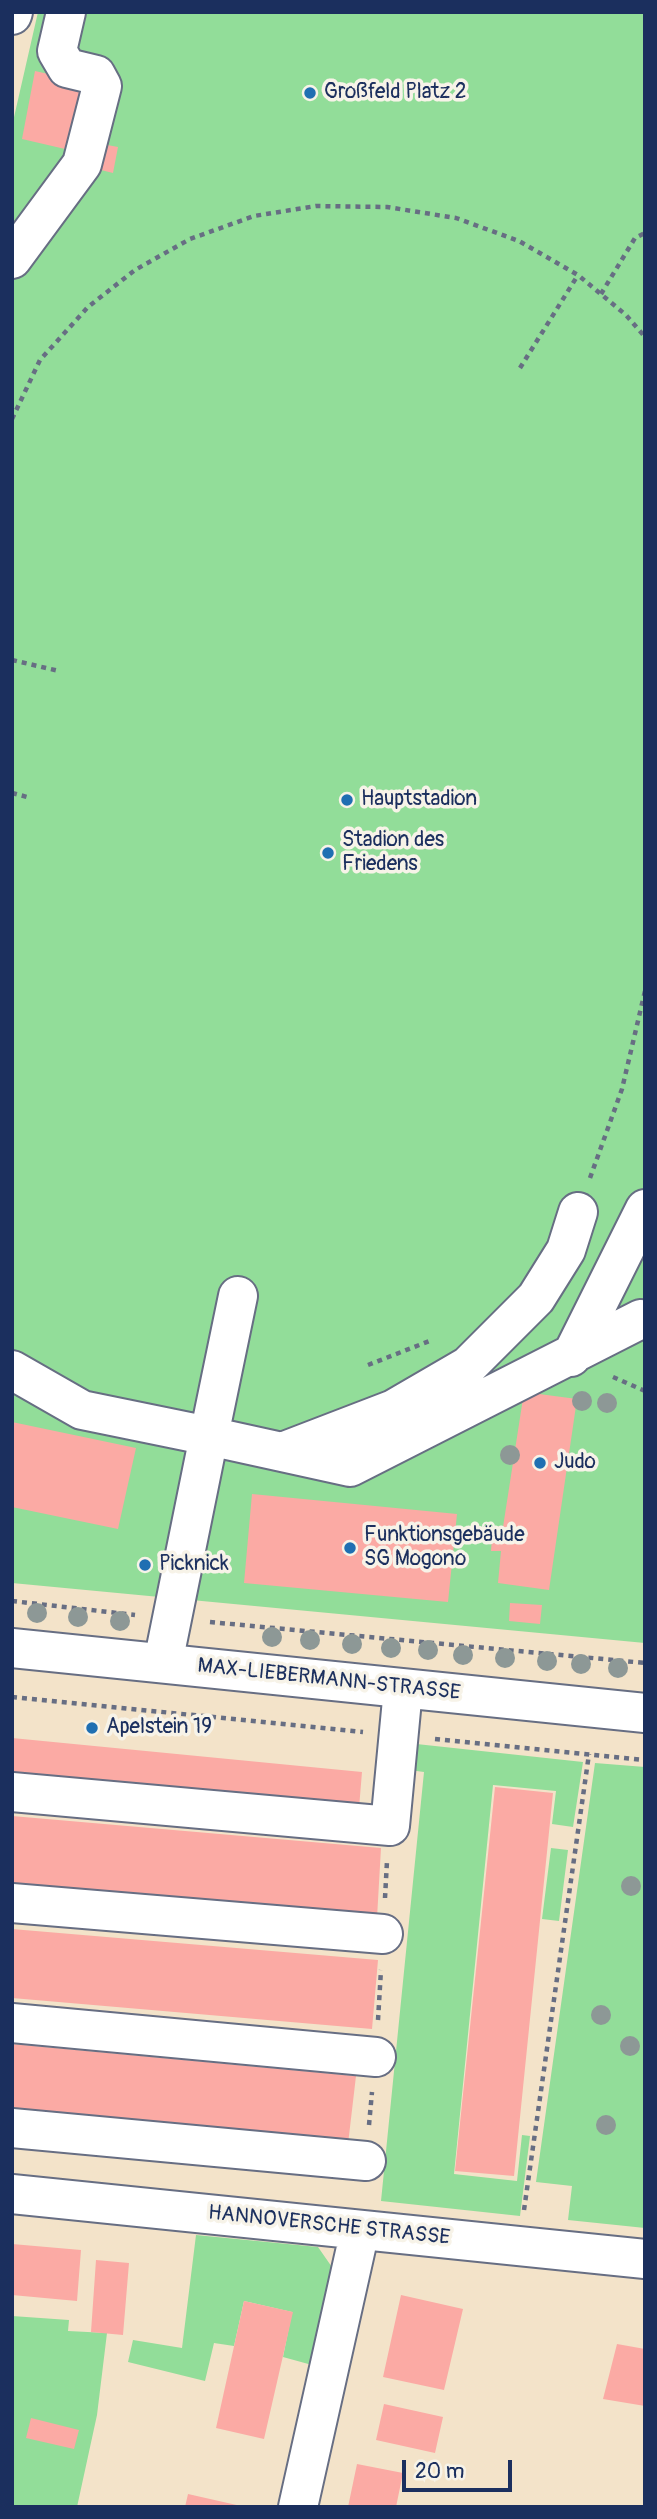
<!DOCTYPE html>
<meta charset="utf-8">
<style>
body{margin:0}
#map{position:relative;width:657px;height:2519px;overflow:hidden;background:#f3e3c9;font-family:Pangolin,sans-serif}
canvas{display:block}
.frame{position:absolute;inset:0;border:14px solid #1b2f5e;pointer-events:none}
.scale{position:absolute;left:402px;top:2460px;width:110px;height:32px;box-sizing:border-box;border:4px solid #1b2f5e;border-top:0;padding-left:9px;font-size:21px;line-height:24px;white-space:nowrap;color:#1b2f5e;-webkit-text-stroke:5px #f7f3e8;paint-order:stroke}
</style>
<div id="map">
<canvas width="657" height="2519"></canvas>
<div class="frame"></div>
<div class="scale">20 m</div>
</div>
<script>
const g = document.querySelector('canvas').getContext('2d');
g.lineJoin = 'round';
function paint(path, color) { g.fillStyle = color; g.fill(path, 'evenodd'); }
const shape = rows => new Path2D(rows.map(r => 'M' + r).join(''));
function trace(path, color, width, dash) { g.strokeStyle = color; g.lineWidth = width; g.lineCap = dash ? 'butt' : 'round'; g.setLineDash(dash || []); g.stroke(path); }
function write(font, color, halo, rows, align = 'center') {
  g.font = font + ' Pangolin,sans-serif'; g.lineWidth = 7; g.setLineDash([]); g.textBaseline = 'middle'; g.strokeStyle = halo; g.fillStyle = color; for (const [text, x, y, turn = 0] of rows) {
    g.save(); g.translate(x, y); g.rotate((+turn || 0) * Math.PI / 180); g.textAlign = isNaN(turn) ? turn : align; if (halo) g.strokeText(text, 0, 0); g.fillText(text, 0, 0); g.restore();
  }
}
const green = shape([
 [38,12,645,12,645,1643,12,1583,12,126],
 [398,1742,583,1762,573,1827,552,1824,556,1791,493,1785,454,2174,517,2181,522,2135,530,2136,520,2216,381,2201,424,1772,395,1768],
 [595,1763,645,1767,645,2228,568,2220,572,2186,536,2182],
 [551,1848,568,1850,559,1921,542,1919],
 [196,2235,318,2247,334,2270,312,2365,283,2357,292,2312,244,2301,234,2346,214,2343,205,2381,128,2362,133,2340,182,2348],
 [12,2316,69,2320,68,2331,107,2333,97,2415,77,2507,12,2507]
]);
const building = shape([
 [35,71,93,84,78,152,22,139],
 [97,143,118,147,113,173,93,168],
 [524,1392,577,1399,549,1590,498,1583,501,1551,491,1551,493,1526,503,1527],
 [12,1422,136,1448,118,1529,12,1507],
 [252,1494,457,1514,448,1602,244,1583],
 [510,1603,542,1605,540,1624,509,1621],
 [12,1738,362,1772,359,1808,12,1775],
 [495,1787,553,1793,514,2176,455,2171],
 [12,1816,381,1848,377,1918,12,1885],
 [12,1929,378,1960,372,2029,12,1998],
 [12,2044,356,2076,348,2144,12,2113],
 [12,2244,81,2250,77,2301,12,2295],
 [96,2260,129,2263,123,2335,91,2332],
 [401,2295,463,2309,444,2390,383,2377],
 [244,2301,293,2312,264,2439,216,2428],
 [617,2344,645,2349,645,2406,603,2399],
 [384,2404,443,2417,435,2453,376,2440],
 [31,2418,79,2430,74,2449,26,2438],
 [357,2464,403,2473,396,2507,348,2507],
 [188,2494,241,2506,241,2507,185,2507]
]);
const path = shape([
 [601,294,635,238,645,233],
 [520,368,578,275],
 [12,419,40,360,88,307,135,270,190,239,254,216,316,206,387,207,456,218,519,241,578,275,626,315,645,337],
 [12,660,59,671],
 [12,793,31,798],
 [590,1178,622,1089,645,991],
 [368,1365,432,1340],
 [613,1377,645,1391],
 [12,1601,135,1615],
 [210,1622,645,1663],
 [12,1697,363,1732],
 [435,1739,645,1760],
 [385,1898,387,1861],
 [378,2020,381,1970],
 [369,2125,372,2092],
 [524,2210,589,1754]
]);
const minor = shape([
 [12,15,13,12],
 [12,259,82,164,102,86,96,75,67,68,57,51,66,12],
 [571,1357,645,1209],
 [12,1370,82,1410,209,1436,238,1296],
 [282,1452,394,1409,468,1366,536,1298,566,1250,578,1212],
 [163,1663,209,1436,350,1467,641,1319],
 [12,1792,390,1826,403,1689],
 [12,1903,383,1934],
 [12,2023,376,2057],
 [12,2128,366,2161],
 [12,2194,645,2259],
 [298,2507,360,2230]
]);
const major = shape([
 [12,1648,645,1713]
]);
const trees = [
 [582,1401],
 [607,1403],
 [510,1455],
 [37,1613],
 [78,1617],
 [120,1621],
 [272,1637],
 [310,1640],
 [352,1644],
 [391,1648],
 [428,1650],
 [463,1655],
 [505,1658],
 [547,1661],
 [581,1664],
 [618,1668],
 [631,1886],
 [601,2015],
 [630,2046],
 [606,2125]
];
const markers = [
 [310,93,7,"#1f6fb2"],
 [347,800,7,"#1f6fb2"],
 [328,853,7,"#1f6fb2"],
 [540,1463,7,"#1f6fb2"],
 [350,1548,7,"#1f6fb2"],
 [145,1565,7,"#1f6fb2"],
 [92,1728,7,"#1f6fb2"]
];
const poiNames = [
 ["Großfeld Platz 2",324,93],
 ["Hauptstadion",361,800],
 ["Stadion des",342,841],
 ["Friedens",342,865],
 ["Judo",554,1463],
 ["Funktionsgebäude",364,1536],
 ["SG Mogono",364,1560],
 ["Picknick",159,1565],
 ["Apelstein 19",106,1728]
];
const streetNames = [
 ["MAX-LIEBERMANN-STRASSE",329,1680,6],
 ["HANNOVERSCHE STRASSE",329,2226,6]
];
paint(green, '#92dd99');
paint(building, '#fbaaa4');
trace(minor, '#676e83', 42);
trace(major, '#676e83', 42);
trace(path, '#676e83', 4.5, [5, 5]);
trace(minor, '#fff', 38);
trace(major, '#fff', 38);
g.fillStyle = '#8d9896';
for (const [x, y] of trees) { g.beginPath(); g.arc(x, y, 10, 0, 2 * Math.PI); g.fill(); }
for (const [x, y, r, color] of markers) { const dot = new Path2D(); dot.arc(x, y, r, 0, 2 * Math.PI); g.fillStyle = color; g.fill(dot); trace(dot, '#f7f3e8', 2.5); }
write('21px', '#1b2f5e', '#f7f3e8', poiNames, 'left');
write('21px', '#1b2f5e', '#f7f3e8', streetNames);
</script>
